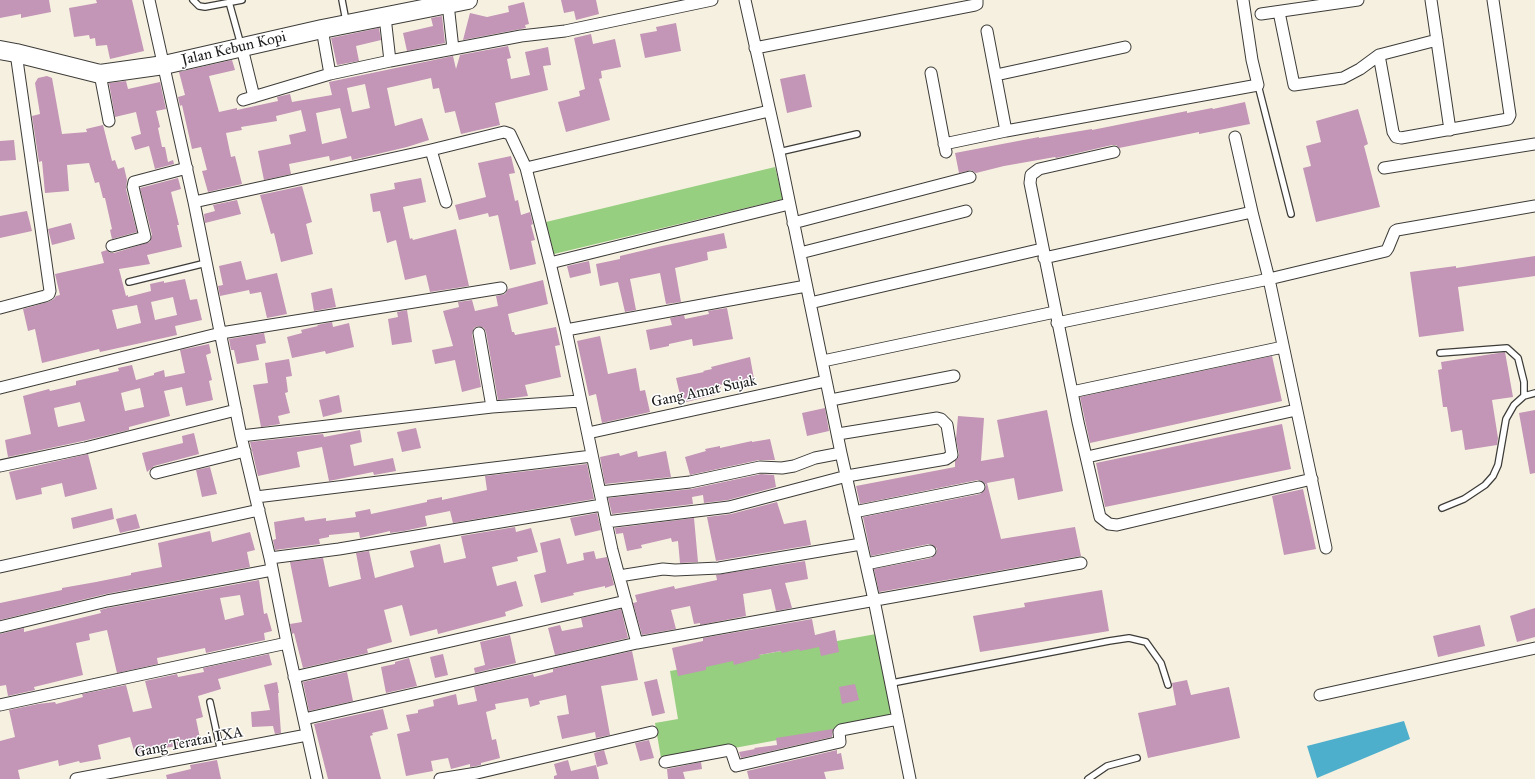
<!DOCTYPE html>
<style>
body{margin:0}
canvas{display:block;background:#f6f0e0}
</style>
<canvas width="1535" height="779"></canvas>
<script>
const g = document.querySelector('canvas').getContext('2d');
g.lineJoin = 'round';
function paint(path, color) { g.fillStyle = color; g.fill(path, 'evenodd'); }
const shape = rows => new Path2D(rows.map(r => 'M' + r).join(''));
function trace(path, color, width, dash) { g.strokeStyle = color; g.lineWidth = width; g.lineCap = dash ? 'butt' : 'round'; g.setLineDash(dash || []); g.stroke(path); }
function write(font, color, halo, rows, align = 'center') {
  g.font = font + ' "IM FELL Great Primer",serif'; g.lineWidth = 3; g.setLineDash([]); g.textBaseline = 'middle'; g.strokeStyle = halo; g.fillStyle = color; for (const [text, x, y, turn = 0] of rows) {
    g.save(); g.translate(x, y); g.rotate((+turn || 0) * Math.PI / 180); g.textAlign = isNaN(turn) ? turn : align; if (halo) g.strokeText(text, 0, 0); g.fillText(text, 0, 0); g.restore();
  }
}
const green = shape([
 [775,167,783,199,554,254,546,222],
 [876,634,892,719,669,760,661,758,655,723,678,719,670,671]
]);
const water = shape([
 [1404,721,1410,739,1317,778,1307,746]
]);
const building = shape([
 [0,0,49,0,51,12,21,18,21,14,0,18],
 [96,0,132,0,144,51,110,59,107,45,96,46,95,38,90,39,89,35,74,37,69,8,97,3],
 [561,0,596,0,599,14,576,20,574,11,564,13],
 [524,2,529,24,525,25,526,28,463,40,470,13,487,17,509,12,508,6],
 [442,16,445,43,407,51,403,33,433,26,431,18],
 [676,23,681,51,645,58,640,34,657,31,656,27],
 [379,28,381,40,356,46,359,61,337,65,331,38],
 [591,34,593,44,615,39,621,67,601,71,602,78,599,79,610,120,566,132,558,102,580,96,579,91,585,89,574,38],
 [508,46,511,58,507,59,511,79,530,75,525,52,548,47,551,65,543,66,548,90,495,103,500,125,461,134,455,111,445,113,439,88,433,89,431,78,387,88,395,126,422,118,429,140,407,147,352,160,351,156,330,161,329,156,289,164,291,174,264,180,258,151,291,144,289,135,306,131,301,110,276,116,277,121,241,127,242,130,226,133,231,157,235,156,242,184,208,192,202,171,207,170,201,147,192,149,182,105,180,106,178,97,185,95,179,72,232,60,235,70,209,76,219,112,237,108,237,110,278,101,277,97,290,94,292,102,332,95,329,82,453,56,456,69,460,55],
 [365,84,370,108,352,112,347,88],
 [340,108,347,138,322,144,316,113],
 [805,74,812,107,787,113,780,79],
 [47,76,52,78,62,134,87,132,86,129,103,125,112,161,115,160,118,169,124,167,127,180,126,189,137,232,112,239,110,230,112,229,105,198,103,198,99,182,95,183,89,163,67,165,69,191,45,193,42,161,39,162,32,116,40,114,35,83,38,78],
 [126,81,128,89,160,82,166,109,156,111,160,127,158,128,162,147,165,147,168,162,173,160,174,164,155,169,149,146,135,150,131,137,141,134,136,112,115,117,109,83],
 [1245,102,1250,124,1199,134,1199,132,1119,148,1116,145,1112,145,1056,158,1055,157,1004,166,976,173,971,170,959,173,955,153,1039,137,1039,138,1092,129,1092,130,1187,111,1187,113,1212,108,1213,109],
 [1358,109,1368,144,1364,146,1380,207,1316,222,1303,168,1311,166,1306,146,1321,142,1316,121],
 [14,140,16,160,0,161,0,141],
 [511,156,515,173,509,174,515,201,518,200,521,215,530,212,533,224,531,225,535,240,531,241,536,264,510,270,498,215,489,217,488,213,459,220,455,205,486,197,478,163],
 [178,178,181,189,171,192,179,225,177,225,182,247,147,255,150,264,119,269,126,296,128,295,128,297,151,291,150,284,164,281,164,283,185,279,190,300,197,299,202,320,175,326,177,335,100,352,99,349,42,363,35,329,28,331,23,309,48,302,54,299,56,296,60,295,55,274,104,263,101,252,107,250,110,253,114,253,150,242,152,235,140,188],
 [173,297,177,315,155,320,151,302],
 [137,305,141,323,117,329,112,310],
 [421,178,426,202,403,207,410,239,412,238,413,240,456,229,469,286,430,292,426,275,405,280,396,240,387,243,380,211,373,212,370,194,395,189,394,183],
 [302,186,312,222,306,224,313,254,281,262,274,233,271,234,260,195],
 [237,200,241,214,205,223,204,214,215,211,213,205],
 [27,211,32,231,0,238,0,216],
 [71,223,75,239,52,245,48,229],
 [724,233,727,248,707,252,708,260,675,268,681,302,666,304,660,273,630,279,636,310,625,312,618,282,600,286,596,264,620,259,620,256,662,246],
 [1535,256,1535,276,1458,287,1464,331,1419,337,1410,272,1456,266,1456,268],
 [241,261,246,280,277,273,287,314,267,318,261,292,250,294,249,290,220,296,218,286,223,285,219,266],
 [589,261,591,273,570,278,567,266],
 [543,280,548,304,508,314,512,332,514,332,515,335,556,327,560,345,555,346,561,377,525,385,528,396,498,400,486,332,484,328,478,326,474,328,472,334,481,387,462,392,455,360,435,364,432,350,453,346,443,311,459,307,458,302,472,300,475,311,498,306,496,296,505,294,508,289],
 [332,288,336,307,314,311,311,293],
 [727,308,733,339,693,346,692,339,669,344,669,346,650,350,646,330,672,325,670,318,684,315,685,319,709,314,708,311],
 [407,310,412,342,392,345,388,319,398,317,397,312],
 [332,322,333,327,349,323,354,347,326,354,325,351,292,358,287,337,302,333,301,330,318,326,317,325],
 [264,333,266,343,256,345,259,360,237,364,234,350,231,350,229,339],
 [600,336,608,374,636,368,640,391,645,390,650,412,602,423,596,394,589,396,577,341],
 [209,344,211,353,206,355,212,380,209,381,213,400,186,406,182,387,164,391,170,416,129,427,129,430,83,441,8,457,5,440,31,434,23,396,49,389,50,391,76,385,76,381,119,371,118,368,132,365,136,380,154,375,154,373,164,370,165,377,185,373,180,350],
 [140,388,144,407,125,411,121,393],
 [80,402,85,421,58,427,54,408],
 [1505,352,1513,397,1492,400,1498,438,1497,445,1465,450,1462,430,1451,432,1447,407,1443,407,1438,370,1442,369,1441,362],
 [1272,356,1282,401,1090,443,1080,397],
 [750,357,754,379,720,385,721,388,714,390,715,395,682,403,676,378,704,372,703,371,712,369,711,367],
 [289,359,292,376,286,377,288,392,285,393,290,413,278,416,280,424,261,427,253,385,268,383,265,363],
 [339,395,342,412,323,417,319,400],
 [825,408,829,431,807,436,802,413],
 [1047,410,1063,491,1018,500,1014,478,987,483,1001,539,1075,527,1081,556,879,592,874,569,931,558,936,554,937,549,933,545,929,544,871,556,863,517,980,494,985,490,986,485,982,481,978,480,860,504,856,486,955,467,955,461,958,458,959,454,956,439,958,416,984,418,981,461,1004,457,997,420],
 [1535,410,1535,473,1530,474,1519,413],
 [1282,424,1291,469,1105,507,1096,463],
 [416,428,421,448,402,452,397,432],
 [360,430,362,442,350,445,354,466,393,458,396,471,374,475,373,472,329,481,322,447,297,452,300,467,258,476,250,442,323,434,324,437],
 [194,433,199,454,154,466,147,472,142,453,183,443,182,436],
 [770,439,775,460,759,460,690,475,685,457,706,451,705,449,720,446,720,448,752,441,752,442],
 [637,451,638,457,666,451,671,477,605,484,600,457,619,453,620,456],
 [88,454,97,489,65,497,62,483,41,488,42,494,16,500,9,472],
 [587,464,594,499,453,523,450,511,425,516,427,526,404,531,390,533,390,531,360,538,359,532,329,535,329,537,319,539,320,544,275,550,273,540,276,539,274,522,304,517,305,521,326,518,326,521,356,517,355,512,370,509,371,514,427,502,427,500,442,497,442,500,487,490,485,476],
 [210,467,217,494,202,497,196,470],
 [761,474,774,475,776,487,728,500,704,503,703,495,692,497,693,504,612,514,608,498,691,489],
 [1303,489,1316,549,1284,555,1272,496],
 [777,502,784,524,806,520,811,545,716,561,707,517,731,514],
 [112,508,114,519,73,529,71,518],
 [597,513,601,530,575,536,570,518],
 [136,514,140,528,120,533,116,519],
 [694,518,698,562,680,563,678,541,672,542,671,538,641,545,642,548,627,551,623,533,616,534,615,528],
 [515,527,516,532,531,528,538,552,517,557,518,561,492,567,497,586,516,581,523,606,505,612,506,616,438,634,437,629,410,636,402,605,384,610,392,642,367,649,368,653,303,668,294,633,292,634,290,624,302,622,290,562,323,558,329,587,361,579,356,553,369,551,375,578,414,567,410,551,440,544,444,563,466,558,461,536],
 [210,531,212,542,250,532,255,550,247,552,250,567,106,594,0,620,0,603,62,590,62,588,96,582,131,575,131,573,162,567,158,543],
 [560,538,567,564,584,560,583,553,594,551,596,559,607,557,614,585,605,588,605,586,573,593,574,595,541,603,534,575,546,572,540,543],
 [805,561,808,579,785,583,792,608,776,611,771,589,743,594,746,616,700,625,700,623,694,624,690,606,671,610,676,629,642,635,633,603,637,602,635,595,674,586,675,589,717,580,716,575],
 [259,580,264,614,267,613,272,631,264,633,265,640,206,653,205,648,157,658,158,664,117,673,107,630,89,634,90,640,76,643,83,675,34,687,35,690,8,696,6,685,0,686,0,634,24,628,24,632,101,613,100,610,108,608],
 [240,595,244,615,225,620,220,598],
 [1102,590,1109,631,980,652,973,616,1025,607,1024,603],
 [1535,608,1535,637,1517,642,1510,616],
 [621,609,628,638,555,655,548,628,560,625,562,631,583,627,581,618],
 [812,619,815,635,835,630,839,652,821,656,819,647,800,651,799,649,782,653,781,651,759,655,760,658,734,665,733,661,706,667,706,670,678,676,672,648,703,641,703,638],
 [1480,625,1485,646,1438,657,1433,636],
 [510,635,516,663,475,673,474,668,485,665,480,642],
 [632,651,638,680,601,686,610,735,596,738,595,732,562,739,557,716,569,714,566,695,539,701,540,704,530,707,528,698,495,704,496,709,486,712,492,740,496,739,500,758,481,763,481,765,476,766,470,767,470,764,451,769,448,758,431,761,433,771,406,776,397,734,410,731,406,715,418,713,418,710,434,706,433,700,456,694,458,705,477,701,474,687,533,674,534,677,553,672,553,669],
 [269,654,272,665,218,679,221,689,198,696,203,717,196,719,201,743,187,746,186,744,135,754,130,737,98,745,101,759,80,763,79,761,59,766,58,760,18,770,20,779,0,779,0,741,15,737,9,710,38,704,55,702,56,704,83,697,82,694,126,685,133,712,152,708,145,681,177,674,178,677,204,672,203,668],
 [443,654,448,675,435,678,430,657],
 [409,658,417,686,386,693,381,667,395,664,395,662],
 [347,672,353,701,309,711,303,682],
 [657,679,665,713,652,716,644,682],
 [1187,680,1191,695,1229,687,1240,738,1148,758,1138,713,1176,705,1172,683],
 [277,682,279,693,278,693,281,733,275,734,273,726,252,727,251,712,270,710,264,685],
 [855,684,859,700,842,704,839,687],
 [383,709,388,729,372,733,373,735,370,736,381,779,328,779,314,724],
 [833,729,832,737,741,758,739,752,755,749,754,748,777,745,776,738],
 [649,740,654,758,640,761,635,743],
 [604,750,608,764,597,767,594,753],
 [837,750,837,754,841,753,844,769,824,772,826,779,749,779,747,771],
 [217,760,221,779,167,779,166,775,191,769,190,765],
 [568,760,571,771,596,765,599,779,554,779,554,776,557,775,554,764],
 [701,762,702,769,683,772,685,779,668,779,667,769]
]);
const lane = shape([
 [193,0,199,6,205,7,242,0],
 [342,0,346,21],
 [229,2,241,45],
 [1258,85,1291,214],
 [779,152,857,134],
 [129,282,206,263],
 [1440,353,1507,348,1518,358,1524,382,1524,396],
 [1442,508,1464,499,1485,485,1493,476,1498,465,1506,419,1514,405,1524,396,1535,393],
 [892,683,1109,641,1129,638,1146,642,1161,663,1168,685],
 [210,702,221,752],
 [1088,779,1107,766,1137,758]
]);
const street = shape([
 [149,0,194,202,241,436,270,558,287,643,317,779],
 [745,0,779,152,841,453,874,600,910,779],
 [1431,0,1450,130],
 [448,4,453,49],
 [1279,12,1294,85,1343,78,1360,69,1379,55,1437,40],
 [1261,14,1358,0],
 [385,17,390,61],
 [322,29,330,74],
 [987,31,1006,131],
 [242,48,254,97],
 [755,48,975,5,977,4,977,0],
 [1379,55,1393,132,1396,137,1401,138,1508,119,1510,115,1493,0],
 [931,73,946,152],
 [100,74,109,121],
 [996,75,1125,47],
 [243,100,330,74,390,61,521,36,565,31,712,0],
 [1235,137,1252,212],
 [944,144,1006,131,1258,85,1252,60,1243,0],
 [431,150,446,202],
 [1114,152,1039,169,1031,175,1030,183,1078,422,1100,517,1109,524,1117,525,1312,479],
 [526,168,769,111],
 [1384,168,1535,144],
 [194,202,431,150,504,132,510,134,526,168,550,263,566,330,612,550,637,643],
 [793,223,970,177],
 [112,246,145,237,133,187,134,182,187,168],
 [800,253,966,211],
 [1044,258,1252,212,1269,279,1326,548],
 [550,263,789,204],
 [810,303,1042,249],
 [0,308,45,296,49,294,50,291,16,53],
 [1057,323,1269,279,1386,251,1388,248,1395,231,1397,230,1535,206],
 [566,330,806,286],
 [479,333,492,407],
 [823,361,1055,312],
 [0,388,221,333,501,288],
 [1072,392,1283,347],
 [831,400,954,376],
 [588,433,826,381],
 [241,436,492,407,580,401],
 [1087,457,1296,410],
 [0,466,85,448,236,410],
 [156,473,245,451],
 [600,492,690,482,760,467,782,468,794,466,815,458,841,453],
 [256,497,592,456],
 [854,512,979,487],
 [606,522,729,507,847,476,946,459,952,455,947,425,941,419,937,418,838,434],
 [270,558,339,549,602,505],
 [866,564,930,551],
 [0,567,259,510],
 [619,576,663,569,675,570,719,568,861,544],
 [0,627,107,601,272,570],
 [294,677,626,601],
 [1320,695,1535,648],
 [0,705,287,643],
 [304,719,637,643,1081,563],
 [665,762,729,750,731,751,736,766,840,742,839,732,841,730,898,719],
 [76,779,307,735],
 [440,779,477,773,652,732]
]);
const primary = shape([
 [0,50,16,53,100,74,164,65,322,29,468,0]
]);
const streetNames = [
 ["Jalan Kebun Kopi",234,49,-13],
 ["Gang Amat Sujak",704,392,-12],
 ["Gang Teratai IXA",189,743,-11]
];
paint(green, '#97cf81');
paint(water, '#4dafcc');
paint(building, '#c395b6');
trace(lane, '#3d3c39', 8);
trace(street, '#3d3c39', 13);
trace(primary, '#3d3c39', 20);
trace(lane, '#fff', 5.5);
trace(street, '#fff', 11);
trace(primary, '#fff', 18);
write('15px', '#1c1c1c', '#fff', streetNames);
</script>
